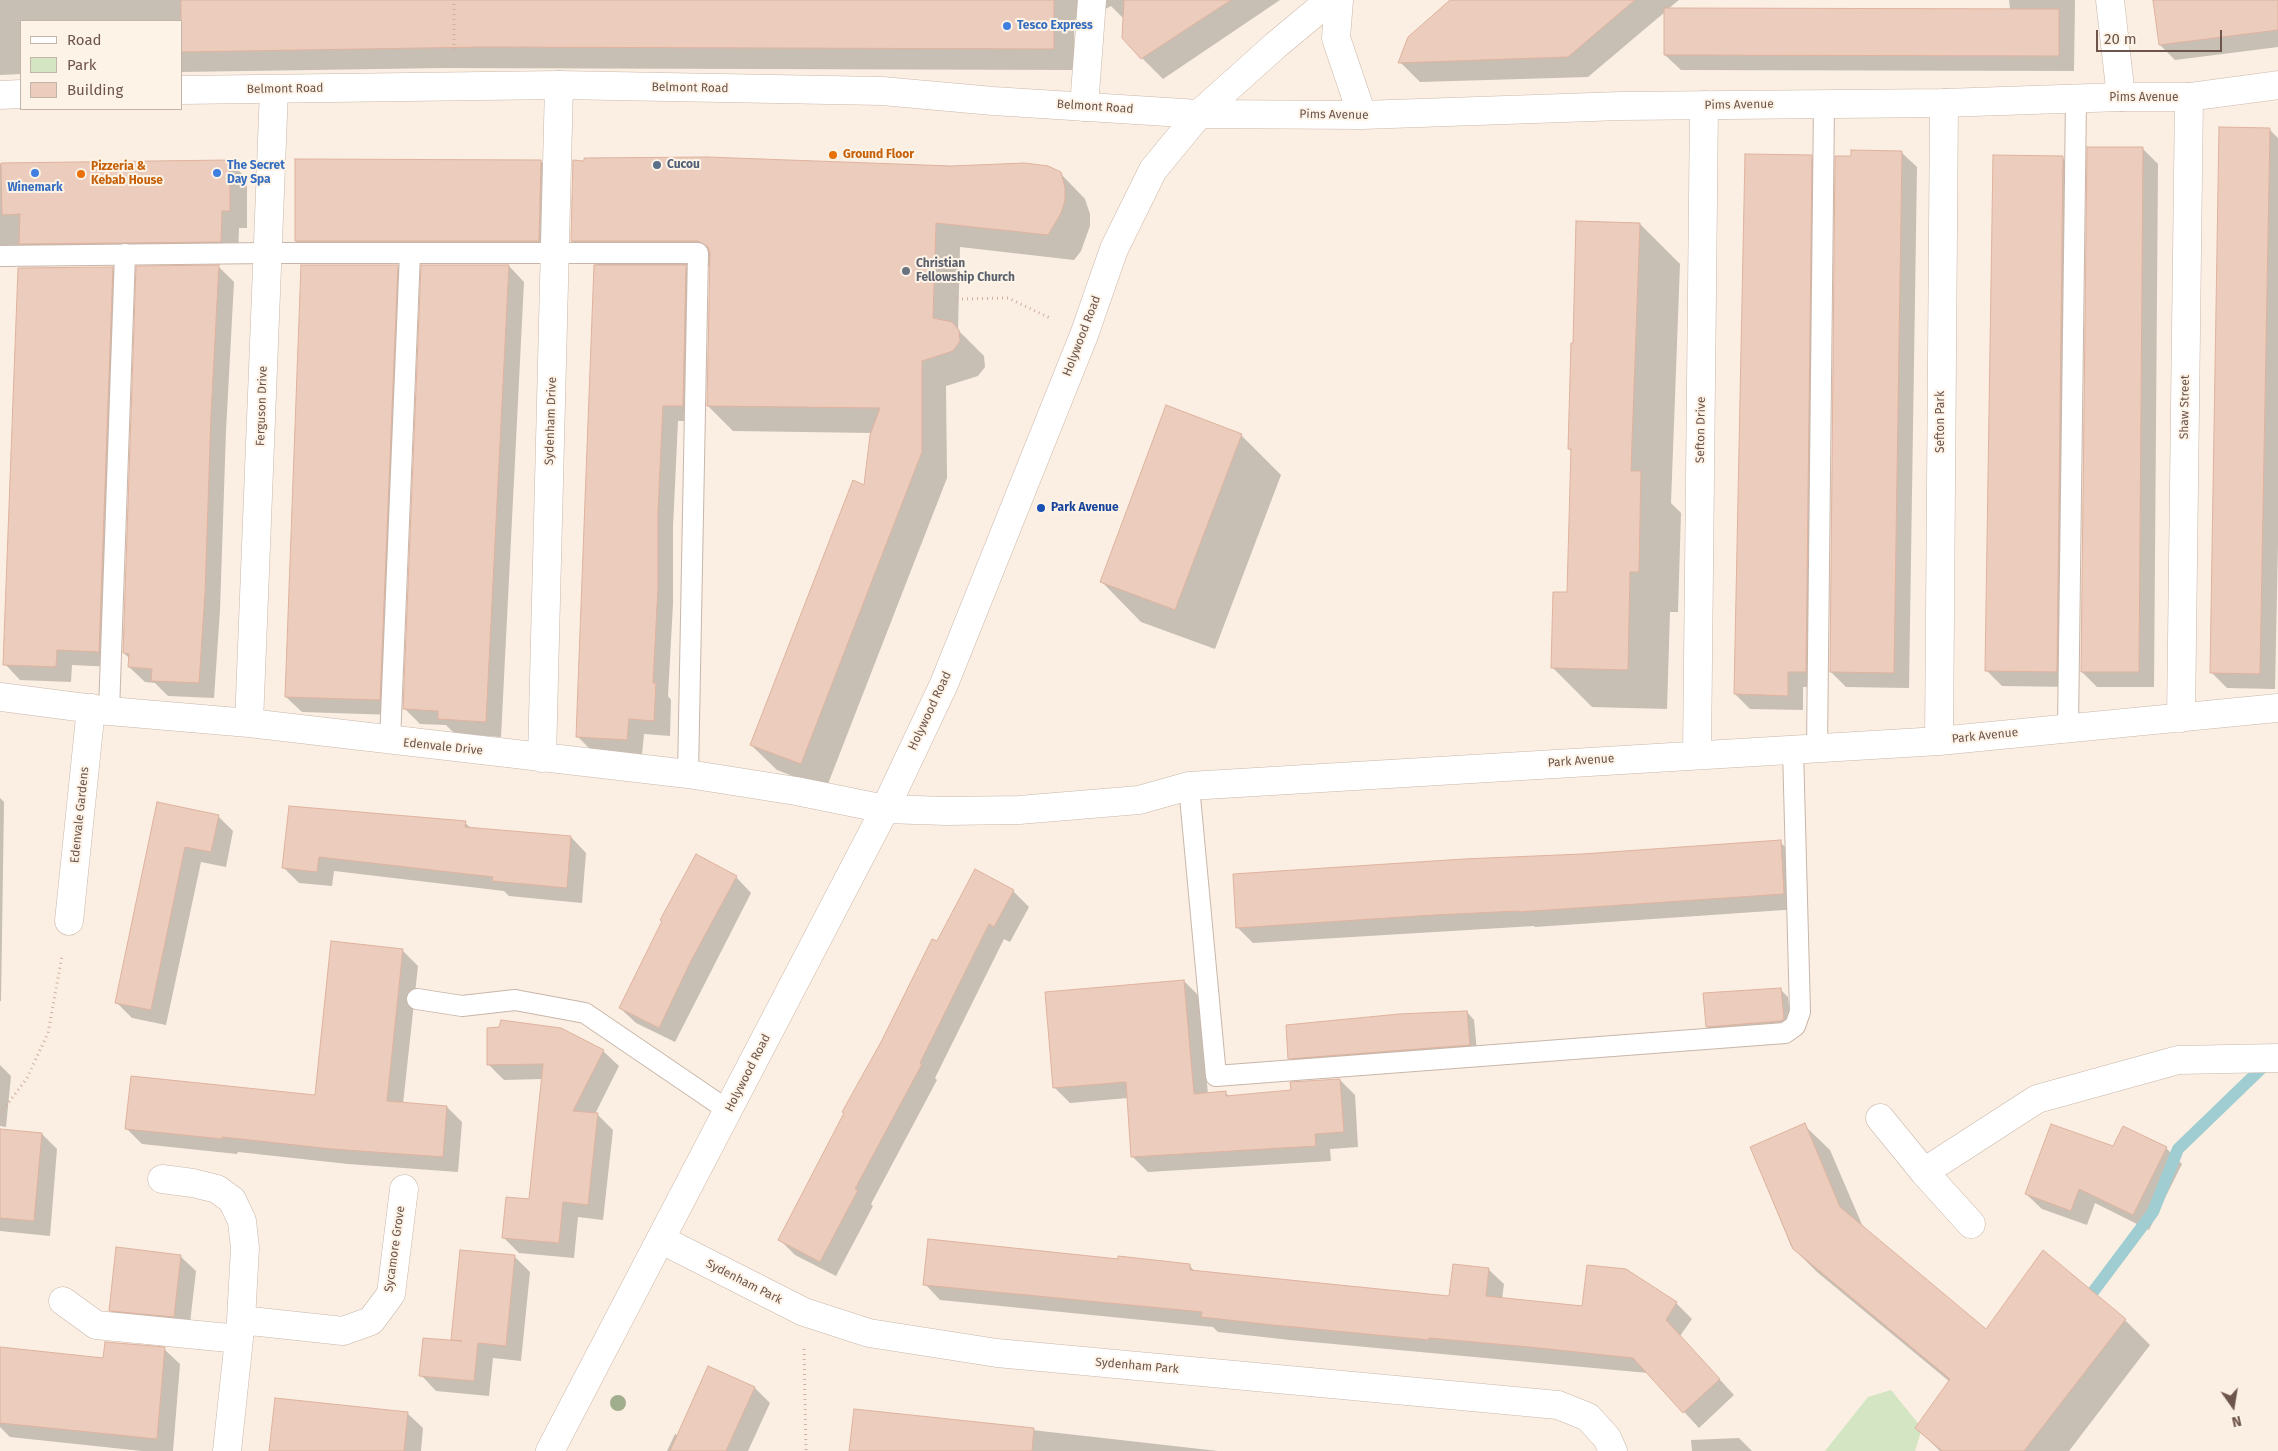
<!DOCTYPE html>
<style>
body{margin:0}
#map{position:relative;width:2278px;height:1451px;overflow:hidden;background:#faefe2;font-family:"Fira Sans",sans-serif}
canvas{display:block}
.legend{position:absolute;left:20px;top:20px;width:162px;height:90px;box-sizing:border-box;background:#fdf3e7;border:1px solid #c4b4a9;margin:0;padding:6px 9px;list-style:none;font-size:15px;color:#6e554b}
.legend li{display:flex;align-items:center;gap:10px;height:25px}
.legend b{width:25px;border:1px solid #c4b4a9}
.north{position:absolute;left:2208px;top:1381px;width:50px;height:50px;-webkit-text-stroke:4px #fdf3e7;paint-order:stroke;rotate:167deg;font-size:14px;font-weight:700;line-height:20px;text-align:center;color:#6e554b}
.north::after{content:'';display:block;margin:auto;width:18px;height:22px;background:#6e554b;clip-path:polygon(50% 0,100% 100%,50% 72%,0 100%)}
.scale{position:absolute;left:2096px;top:30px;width:126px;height:22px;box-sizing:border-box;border:2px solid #6e554b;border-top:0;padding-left:6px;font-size:15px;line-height:18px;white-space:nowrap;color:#6e554b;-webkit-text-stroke:4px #fdf3e7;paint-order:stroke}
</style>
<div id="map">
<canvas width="2278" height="1451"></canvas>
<ul class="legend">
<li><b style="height:6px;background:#fff"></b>Road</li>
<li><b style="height:14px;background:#d3e5c2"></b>Park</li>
<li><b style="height:14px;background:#ecccbc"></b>Building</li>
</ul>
<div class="north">N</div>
<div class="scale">20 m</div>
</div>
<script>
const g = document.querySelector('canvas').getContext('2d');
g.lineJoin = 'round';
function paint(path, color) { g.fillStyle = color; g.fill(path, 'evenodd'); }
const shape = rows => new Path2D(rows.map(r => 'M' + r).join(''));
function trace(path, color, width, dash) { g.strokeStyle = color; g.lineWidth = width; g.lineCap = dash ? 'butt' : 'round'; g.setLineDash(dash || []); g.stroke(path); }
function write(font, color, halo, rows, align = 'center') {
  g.font = font + ' "Fira Sans",sans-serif'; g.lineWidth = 4; g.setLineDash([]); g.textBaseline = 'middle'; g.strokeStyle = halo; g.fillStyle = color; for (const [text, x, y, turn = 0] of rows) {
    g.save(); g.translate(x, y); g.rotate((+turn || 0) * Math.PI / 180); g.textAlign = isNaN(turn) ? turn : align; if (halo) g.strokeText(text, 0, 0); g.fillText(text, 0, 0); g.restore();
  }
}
const green = shape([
 [1891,1390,1922,1428,1915,1451,1825,1451,1868,1397]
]);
const shadow = shape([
 [0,0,1280,0,1163,79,1142,58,1125,20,1111,6,1100,12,1097,24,1074,23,1075,70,444,68,181,72,181,21,21,21,21,74,0,75],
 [1452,0,1679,0,1668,9,2010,9,2009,0,2075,0,2074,71,1681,70,1665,55,1665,12,1588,77,1420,82,1400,62],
 [2154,0,2278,0,2278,47,2175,60,2160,45],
 [2269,129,2278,138,2278,544,2275,689,2227,688,2211,672],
 [2142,148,2158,164,2154,687,2097,687,2082,672],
 [1901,152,1917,167,1909,688,1846,687,1831,672,1853,158],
 [1811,157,1827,172,1821,687,1803,687,1803,710,1750,709,1735,694],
 [2063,158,2078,173,2072,687,2002,686,1986,670],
 [229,161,247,179,247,228,239,228,238,259,0,259,0,164],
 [541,161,556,177,554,256,311,256,296,241],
 [1060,173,1085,199,1090,214,1090,226,1081,251,1074,260,960,247,958,330,984,356,985,367,978,376,946,386,947,478,826,789,777,770,751,745,865,487,872,433,733,431,708,406,711,266,685,266,701,282,698,421,678,421,673,527,673,604,668,696,671,700,670,736,644,734,642,755,593,752,577,736,597,266,572,241],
 [1640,224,1680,264,1671,503,1681,513,1678,612,1670,612,1667,709,1592,707,1552,667,1568,594,1572,452,1569,449,1574,344],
 [397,266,413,282,395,715,302,712,286,697],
 [509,266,524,282,501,737,455,734,446,725,420,724,404,708],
 [219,267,234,282,226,431,220,610,214,698,168,696,155,683,145,682,129,667,130,659,124,653],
 [112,268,128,283,114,667,72,665,71,682,20,680,5,664],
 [1241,435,1281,475,1215,649,1141,622,1101,581],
 [0,798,4,802,1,1001,0,1001],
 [158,804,218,816,233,831,226,867,201,862,166,1025,132,1018,116,1002],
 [290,807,465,823,471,828,571,837,586,853,582,903,509,896,504,891,334,871,332,886,299,883,284,868],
 [1780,842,1796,857,1799,909,1535,927,1534,926,1253,943,1238,928,1582,856],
 [736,877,751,893,675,1042,636,1023,620,1008],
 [1013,891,1029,907,1010,942,1004,939,935,1078,937,1080,871,1204,873,1206,836,1276,795,1255,779,1239,938,943],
 [403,951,418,966,403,1104,447,1107,462,1122,458,1172,348,1164,238,1152,237,1154,142,1144,127,1129,316,1097],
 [1184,981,1199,996,1208,1094,1225,1092,1230,1097,1292,1091,1340,1080,1355,1095,1358,1147,1330,1149,1331,1161,1148,1172,1133,1157,1128,1098,1070,1103,1054,1087],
 [1781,990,1788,997,1791,1027,1714,1034,1707,1027],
 [1467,1012,1474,1020,1477,1052,1297,1066,1290,1058],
 [603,1051,619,1066,595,1114,598,1115,613,1130,603,1220,578,1217,574,1258,519,1253,503,1237,530,1201,543,1079,504,1080,489,1065],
 [0,1065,11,1076,6,1127,0,1126],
 [1804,1125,1830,1150,1863,1227,1986,1331,2125,1320,2150,1345,2069,1451,1940,1451,1916,1428,1950,1382,1817,1272,1791,1246,1751,1148],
 [0,1130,42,1134,57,1149,50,1236,0,1231],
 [2113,1148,2166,1148,2182,1164,2149,1230,2095,1203,2087,1225,2042,1209,2026,1194],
 [180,1256,196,1271,189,1332,126,1326,110,1310],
 [515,1257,530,1272,521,1361,493,1358,489,1396,436,1391,421,1375,455,1342,452,1340],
 [1119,1260,1190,1266,1195,1272,1450,1297,1488,1269,1504,1284,1502,1299,1583,1308,1625,1270,1676,1303,1692,1319,1680,1336,1734,1395,1699,1428,1648,1373,1290,1340,1218,1332,1213,1327,940,1300,925,1284],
 [164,1349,180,1364,173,1451,142,1451,10,1437,0,1427,0,1366,105,1359],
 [755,1388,770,1403,748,1451,667,1451,675,1434,678,1436],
 [855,1410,1218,1451,850,1451],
 [407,1413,423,1428,421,1451,271,1451],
 [1739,1438,1752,1451,1692,1451,1691,1440]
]);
const stream = shape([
 [2084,1304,2153,1212,2178,1149,2266,1064,2271,1062]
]);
const building = shape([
 [181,0,1054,0,1054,49,483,47,181,52,181,0],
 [1124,0,1231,0,1141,59,1122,38,1124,0],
 [1450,0,1635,0,1568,57,1398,63,1408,37,1450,0],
 [2153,0,2278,0,2278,30,2159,45,2153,0],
 [1664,8,2059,9,2059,56,1664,55,1664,8],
 [2219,127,2270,128,2260,674,2210,673,2219,127],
 [2087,147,2143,147,2139,672,2081,672,2087,147],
 [1851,150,1902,151,1894,673,1830,672,1835,156,1851,156,1851,150],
 [1745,154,1812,155,1806,672,1788,672,1788,696,1734,694,1745,154],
 [1993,155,2063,156,2057,672,1985,671,1993,155],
 [707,157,951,166,1025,163,1048,166,1061,172,1065,188,1065,201,1061,213,1048,235,936,223,933,318,952,322,959,330,960,341,953,351,922,361,922,452,801,764,750,745,853,480,864,485,870,435,880,408,707,406,710,253,708,247,698,241,571,241,573,160,584,161,584,158,707,157],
 [295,159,541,160,539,241,295,241,295,159],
 [230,160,230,211,222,211,221,242,19,244,20,214,2,215,1,163,230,160],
 [1576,221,1640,223,1631,471,1641,471,1639,572,1630,572,1628,670,1551,668,1553,592,1567,592,1571,449,1568,449,1571,343,1573,343,1576,221],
 [219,265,211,415,205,594,199,683,151,681,152,669,128,667,129,654,123,653,136,266,219,265],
 [301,265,398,265,380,700,285,697,301,265],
 [421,265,509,265,486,722,438,719,438,711,403,709,421,265],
 [594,265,686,265,683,406,663,406,658,511,658,588,653,683,656,683,654,721,629,719,627,740,576,737,594,265],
 [113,267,99,652,57,650,56,667,3,665,18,268,113,267],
 [1166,405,1242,434,1175,610,1100,582,1166,405],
 [157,802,219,815,211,852,185,847,151,1010,115,1003,157,802],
 [289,806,466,821,465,827,571,836,567,888,492,881,493,877,319,857,317,872,282,868,289,806],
 [1781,840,1784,894,1519,912,1519,911,1434,915,1236,928,1233,874,1464,859,1582,854,1781,840],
 [696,854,737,876,691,961,659,1028,619,1008,662,921,660,920,696,854],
 [975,869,1014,890,994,927,989,924,920,1063,922,1064,855,1189,858,1190,820,1262,778,1240,844,1113,842,1112,881,1042,932,939,937,941,975,869],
 [331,941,403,949,387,1101,447,1106,443,1157,332,1149,222,1137,222,1139,125,1129,131,1076,315,1095,331,941],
 [1184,980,1194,1094,1226,1091,1226,1096,1291,1090,1290,1082,1340,1079,1344,1132,1315,1134,1316,1146,1131,1157,1126,1082,1053,1088,1045,992,1184,980],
 [1781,988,1784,1019,1781,1021,1706,1027,1703,993,1781,988],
 [1467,1011,1470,1045,1288,1059,1286,1025,1399,1014,1467,1011],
 [501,1020,561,1028,604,1050,573,1111,598,1113,588,1205,563,1202,559,1243,502,1238,506,1197,529,1199,543,1064,487,1065,487,1028,499,1027,501,1020],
 [1805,1123,1840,1207,1986,1329,2043,1250,2126,1319,2024,1451,1942,1451,1915,1428,1950,1379,1793,1249,1750,1147,1805,1123],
 [2051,1124,2113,1146,2123,1126,2167,1147,2133,1215,2079,1189,2071,1211,2025,1194,2051,1124],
 [0,1129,42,1133,34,1221,0,1218,0,1129],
 [928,1239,1118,1259,1118,1256,1190,1264,1190,1270,1449,1296,1453,1264,1489,1268,1486,1296,1582,1306,1587,1265,1626,1269,1677,1302,1666,1320,1720,1379,1683,1413,1633,1358,1529,1347,1429,1338,1429,1340,1273,1325,1201,1317,1202,1312,923,1285,928,1239],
 [116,1247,181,1255,174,1317,109,1311,116,1247],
 [460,1250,515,1255,506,1346,478,1343,474,1381,419,1376,423,1338,462,1341,451,1340,460,1250],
 [105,1342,165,1347,157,1439,0,1423,0,1347,103,1358,105,1342],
 [708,1366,755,1387,726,1451,670,1451,708,1366],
 [275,1398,408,1412,404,1451,269,1451,275,1398],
 [854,1409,1034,1428,1032,1451,849,1451,854,1409]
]);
const path = shape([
 [454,50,454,0],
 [957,299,1008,298,1052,319],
 [0,1114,27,1078,48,1033,62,956],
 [804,1349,806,1451]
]);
const lane = shape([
 [0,256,268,253,698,253,688,774],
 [109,711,125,254],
 [2068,728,2076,99],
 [390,741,410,253],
 [1817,747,1824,104],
 [1189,786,1216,1076,1785,1033,1795,1026,1800,1012,1793,749],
 [417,999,462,1006,515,1000,585,1013,729,1111]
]);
const street = shape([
 [2110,0,2121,97],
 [1084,107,1092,0],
 [0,697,109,711,249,723,688,774,796,791,885,809,946,811,1019,810,1139,800,1189,786,1939,741,2278,708],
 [2181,718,2189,97],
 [249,723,274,90],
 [1939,741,1944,103],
 [1697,754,1704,105],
 [542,758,559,85],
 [69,921,91,708],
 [1880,1118,1924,1172],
 [162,1179,193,1183,217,1189,232,1200,242,1221,245,1248,241,1320,227,1451],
 [1971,1224,1924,1172,2037,1099,2178,1060,2278,1058],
 [662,1240,804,1312,869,1333,997,1353,1558,1405,1588,1417,1607,1438,1613,1451],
 [63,1301,96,1325,239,1339],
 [241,1320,343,1331,371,1321,391,1294,404,1189]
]);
const secondary = shape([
 [1339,0,1336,38,1362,115],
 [181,90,559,85,882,91,993,101,1199,114,1362,115,1621,106,1944,103,2121,97,2189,97,2278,85],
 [0,95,21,94],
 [550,1451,885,809,944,684,1084,335,1114,249,1153,170,1199,114,1276,45,1330,0]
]);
const trees = [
 [618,1403]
];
const markers = [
 [1007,26,5,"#3f7fe0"],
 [833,155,5,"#e8710a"],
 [657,165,5,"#5c6f8a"],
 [35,173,5,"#3f7fe0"],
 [217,173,5,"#3f7fe0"],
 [81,174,5,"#e8710a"],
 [906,271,5,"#6b7280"],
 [1041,508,5,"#1a4fb4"]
];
const shopNames = [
 ["Tesco Express",1017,26],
 ["The Secret",227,166],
 ["Day Spa",227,180],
 ["Winemark",35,188,"center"]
];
const streetNames = [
 ["Belmont Road",690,88,1],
 ["Belmont Road",285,89,-1],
 ["Pims Avenue",2144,98],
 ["Pims Avenue",1739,105,-1],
 ["Belmont Road",1095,107,4],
 ["Pims Avenue",1334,115,1],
 ["Holywood Road",1082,336,-69],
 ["Ferguson Drive",262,406,-88],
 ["Shaw Street",2185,407,-89],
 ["Sydenham Drive",551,421,-88],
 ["Sefton Park",1941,422,-90],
 ["Sefton Drive",1701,430,-89],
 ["Holywood Road",930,711,-65],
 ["Park Avenue",1985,736,-6],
 ["Edenvale Drive",443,747,6],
 ["Park Avenue",1581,761,-4],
 ["Edenvale Gardens",80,815,-84],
 ["Holywood Road",748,1073,-63],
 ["Sycamore Grove",395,1249,-82],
 ["Sydenham Park",744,1282,27],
 ["Sydenham Park",1137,1366,5]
];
const foodNames = [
 ["Ground Floor",843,155],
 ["Pizzeria &",91,167],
 ["Kebab House",91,181]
];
const serviceNames = [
 ["Cucou",667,165]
];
const worshipNames = [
 ["Christian",916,264],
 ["Fellowship Church",916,278]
];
const transitNames = [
 ["Park Avenue",1051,508]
];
paint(green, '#d3e5c2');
paint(shadow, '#0003');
trace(stream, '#9fcdd2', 12);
paint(building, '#ecccbc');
trace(building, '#deb29e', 1);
trace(lane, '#c9b6aa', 22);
trace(street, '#c9b6aa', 29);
trace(secondary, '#ceb7aa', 29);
trace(path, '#d1af9f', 3, [1, 4]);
trace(lane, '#fff', 20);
trace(street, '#fff', 28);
trace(secondary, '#fff', 28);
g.fillStyle = '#a1ae8d';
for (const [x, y] of trees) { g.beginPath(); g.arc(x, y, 8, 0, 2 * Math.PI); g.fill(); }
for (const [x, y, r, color] of markers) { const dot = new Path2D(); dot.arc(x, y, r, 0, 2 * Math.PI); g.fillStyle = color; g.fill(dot); trace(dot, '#fdf3e7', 2); }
write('bold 12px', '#366cbe', '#fdf3e7', shopNames, 'left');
write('12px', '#6e554b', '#fdf3e7', streetNames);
write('bold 12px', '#c56008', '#fdf3e7', foodNames, 'left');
write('bold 12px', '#4e5e75', '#fdf3e7', serviceNames, 'left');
write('bold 12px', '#5b616d', '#fdf3e7', worshipNames, 'left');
write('bold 12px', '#164399', '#fdf3e7', transitNames, 'left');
</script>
